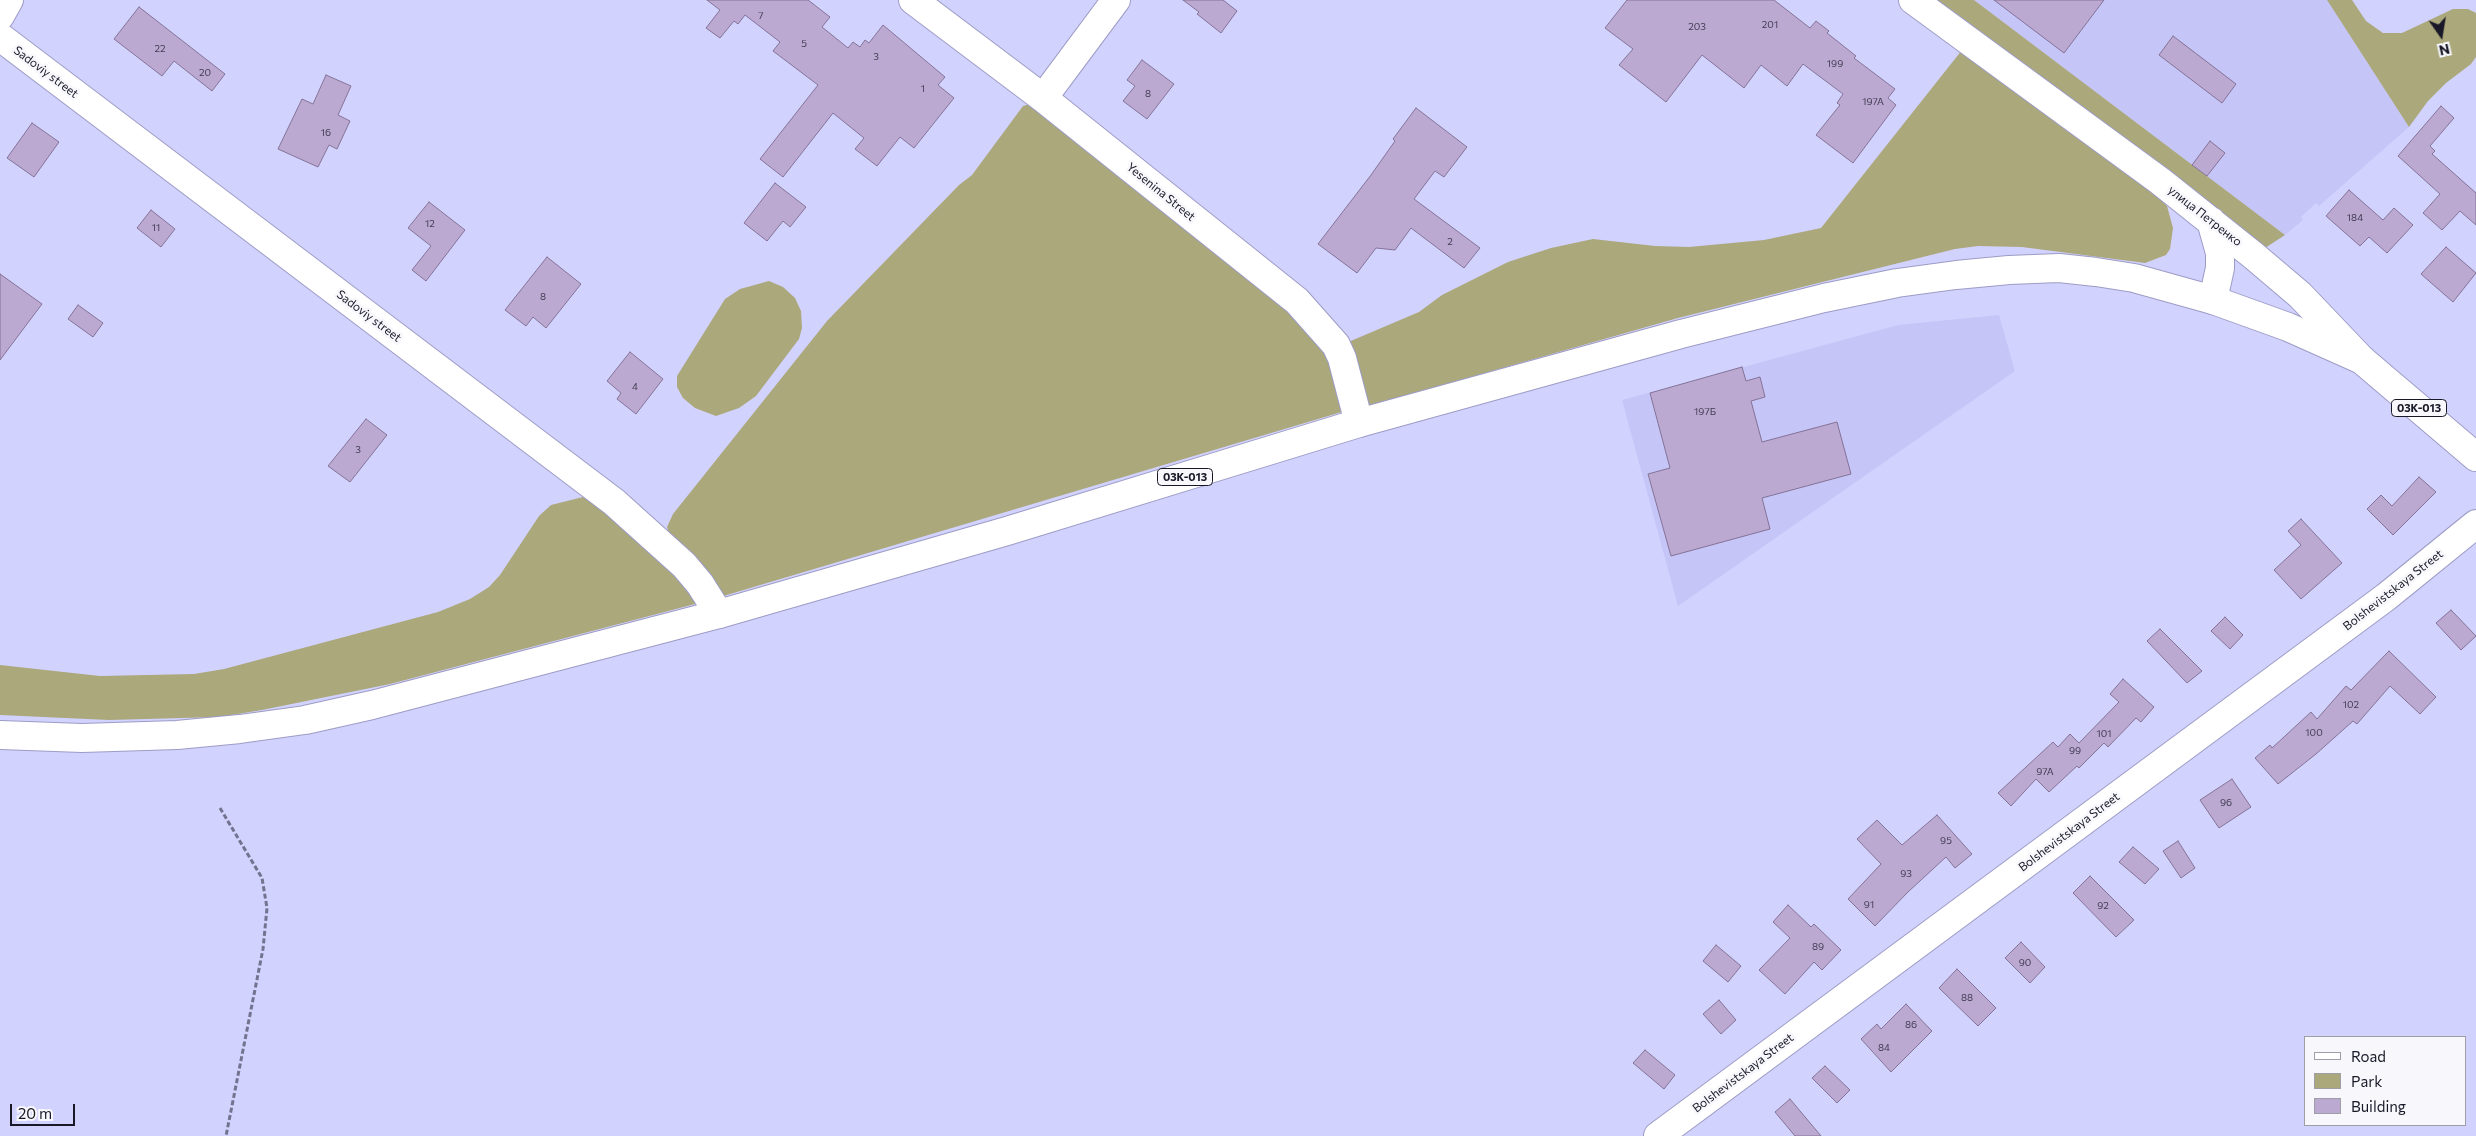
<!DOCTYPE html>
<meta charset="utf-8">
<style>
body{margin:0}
#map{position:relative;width:2476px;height:1136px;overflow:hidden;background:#d2d2fe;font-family:Commissioner,sans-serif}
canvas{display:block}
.legend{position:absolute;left:2304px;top:1036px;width:162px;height:90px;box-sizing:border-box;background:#f7f7fc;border:1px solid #9e9ea7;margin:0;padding:6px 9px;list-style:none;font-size:15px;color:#181827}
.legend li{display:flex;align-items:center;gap:10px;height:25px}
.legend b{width:25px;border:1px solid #9e9ea7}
.north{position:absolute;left:2416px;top:10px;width:50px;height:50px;-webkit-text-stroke:4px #f7f7fc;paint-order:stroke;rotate:167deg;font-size:14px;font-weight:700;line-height:20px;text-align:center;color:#181827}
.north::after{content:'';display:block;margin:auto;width:18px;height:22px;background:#181827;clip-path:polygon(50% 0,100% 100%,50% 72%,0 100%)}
.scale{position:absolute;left:10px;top:1104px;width:65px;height:22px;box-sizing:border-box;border:2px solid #181827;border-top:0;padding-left:6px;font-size:15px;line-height:18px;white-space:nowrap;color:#181827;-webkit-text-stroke:4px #f7f7fc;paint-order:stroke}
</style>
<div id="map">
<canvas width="2476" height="1136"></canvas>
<ul class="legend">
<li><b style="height:6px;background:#fff"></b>Road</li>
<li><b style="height:14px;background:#aba87b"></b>Park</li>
<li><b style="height:14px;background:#bba9d1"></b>Building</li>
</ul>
<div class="north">N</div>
<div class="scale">20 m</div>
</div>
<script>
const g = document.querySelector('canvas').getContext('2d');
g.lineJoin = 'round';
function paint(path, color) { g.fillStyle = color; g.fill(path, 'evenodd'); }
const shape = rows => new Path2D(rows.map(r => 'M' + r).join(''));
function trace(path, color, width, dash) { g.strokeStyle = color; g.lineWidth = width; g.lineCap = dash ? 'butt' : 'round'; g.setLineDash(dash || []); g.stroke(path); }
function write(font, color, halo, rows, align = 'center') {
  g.font = font + ' Commissioner,sans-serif'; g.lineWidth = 5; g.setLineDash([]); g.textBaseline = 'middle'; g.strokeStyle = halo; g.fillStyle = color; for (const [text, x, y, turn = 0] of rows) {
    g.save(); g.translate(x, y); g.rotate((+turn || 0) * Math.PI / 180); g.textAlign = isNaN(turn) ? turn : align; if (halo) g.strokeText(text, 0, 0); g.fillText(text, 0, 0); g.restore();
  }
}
const built = shape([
 [1974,0,2327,0,2409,127,2319,206,2316,203,2301,217,2303,220,2285,235],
 [1999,315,2015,371,1678,606,1622,400,1898,325]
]);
const green = shape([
 [1932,0,1974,0,2285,235,2265,248],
 [2327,0,2352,0,2366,21,2383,33,2402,33,2453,9,2468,9,2476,13,2476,57,2471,64,2446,83,2428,101,2409,127],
 [1962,50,2160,199,2167,206,2173,228,2170,249,2166,255,2145,263,2022,247,1978,246,1955,249,1678,318,1369,406,1346,343,1419,312,1442,295,1508,262,1551,248,1593,239,1655,246,1689,247,1764,240,1821,228],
 [1030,104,1264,289,1325,343,1345,411,720,597,669,535,667,527,673,514,827,321,959,185,972,175,1023,106],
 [769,281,783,287,795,298,801,311,802,328,799,339,756,396,739,408,716,416,695,408,683,398,677,387,677,376,725,299,740,289],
 [583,497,599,502,697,595,695,604,390,684,262,710,219,717,109,720,0,715,0,665,100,676,194,674,224,669,438,612,470,599,489,587,500,575,539,516,551,505]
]);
const building = shape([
 [707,0,808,0,830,17,822,27,848,48,853,42,860,47,865,40,869,43,883,25,945,77,938,85,954,98,914,148,900,137,877,166,855,149,864,138,833,113,783,177,760,159,818,85,773,51,780,42,745,15,738,24,734,21,720,38,706,28,720,10,707,0],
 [1183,0,1223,0,1237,11,1221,33,1197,14,1199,12,1183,0],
 [1627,0,1774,0,1810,28,1816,21,1829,31,1827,33,1856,56,1854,58,1895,89,1888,98,1896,105,1853,163,1816,135,1840,105,1837,103,1843,94,1803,64,1787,86,1761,65,1744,88,1702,55,1666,102,1619,65,1633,49,1605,28,1627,0],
 [1994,0,2104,0,2064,53,1994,0],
 [139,7,225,74,212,91,174,61,162,76,114,39,139,7],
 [2173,36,2236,84,2222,103,2159,55,2173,36],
 [1142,60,1174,84,1147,119,1123,101,1135,86,1127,80,1142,60],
 [326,75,351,86,338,115,350,121,337,149,329,145,318,167,278,149,302,99,313,104,326,75],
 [2441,106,2454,118,2430,146,2435,151,2432,154,2476,193,2476,225,2460,211,2442,230,2423,213,2440,194,2398,156,2441,106],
 [1416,108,1467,147,1444,177,1435,171,1414,199,1480,248,1464,268,1411,228,1395,250,1376,248,1357,273,1318,244,1371,175,1395,141,1393,139,1416,108],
 [32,123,59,142,34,177,7,158,32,123],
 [2210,141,2225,153,2207,176,2192,165,2210,141],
 [775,183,806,207,790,227,783,221,767,241,744,223,775,183],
 [2349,190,2383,220,2394,208,2413,225,2387,253,2369,237,2360,246,2326,216,2349,190],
 [429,202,465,230,426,281,412,270,431,246,408,228,429,202],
 [151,210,175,229,161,247,137,228,151,210],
 [2446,247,2476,273,2453,302,2421,274,2446,247],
 [547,257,581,284,546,328,533,317,526,326,505,310,547,257],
 [0,274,42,304,0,360,0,274],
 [78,305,103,323,93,337,68,319,78,305],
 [630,352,663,379,636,414,617,399,621,393,607,381,630,352],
 [1742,367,1746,381,1760,377,1765,397,1751,401,1762,442,1837,422,1851,474,1762,498,1770,529,1671,556,1648,474,1670,468,1650,393,1742,367],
 [366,419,387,435,350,482,328,466,366,419],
 [2419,477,2436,492,2393,535,2367,509,2381,495,2392,506,2419,477],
 [2301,519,2342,563,2301,599,2274,570,2301,545,2288,531,2301,519],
 [2451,610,2476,636,2461,650,2436,623,2451,610],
 [2225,617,2243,635,2230,649,2211,631,2225,617],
 [2160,629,2202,671,2187,683,2147,641,2160,629],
 [2389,651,2436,697,2420,714,2390,686,2357,724,2353,721,2316,754,2278,784,2255,758,2270,745,2272,748,2311,712,2317,719,2346,686,2351,690,2389,651],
 [2123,679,2154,707,2141,722,2136,718,2108,747,2104,743,2079,768,2077,766,2049,792,2036,779,2011,806,1998,793,2053,742,2058,747,2070,734,2079,743,2119,702,2110,694,2123,679],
 [2232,779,2251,807,2219,828,2200,800,2232,779],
 [1937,815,1972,854,1955,868,1946,857,1908,892,1875,926,1848,899,1881,864,1857,839,1877,820,1902,845,1937,815],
 [2178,841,2195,868,2181,878,2163,851,2178,841],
 [2133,847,2159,869,2145,884,2119,862,2133,847],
 [2090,876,2134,920,2116,937,2073,893,2090,876],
 [1788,905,1811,927,1814,924,1841,950,1822,970,1814,962,1785,994,1759,970,1790,938,1773,922,1788,905],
 [2021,942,2045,967,2030,983,2005,958,2021,942],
 [1716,945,1741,966,1728,982,1703,961,1716,945],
 [1957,969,1996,1008,1978,1026,1939,988,1957,969],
 [1719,1000,1736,1020,1721,1034,1703,1014,1719,1000],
 [1906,1004,1932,1031,1891,1072,1861,1039,1877,1024,1881,1029,1906,1004],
 [1645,1050,1675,1075,1664,1089,1633,1063,1645,1050],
 [1825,1066,1850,1090,1837,1103,1812,1078,1825,1066],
 [1790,1099,1821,1136,1795,1136,1775,1112,1790,1099]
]);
const path = shape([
 [220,808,262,878,267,908,263,949,226,1136]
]);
const minor = shape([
 [913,0,1043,98,1297,301,1336,345,1342,358,1359,423],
 [1913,0,2160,181,2254,256,2300,295,2362,360],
 [0,16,9,0],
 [0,37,614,502,684,565,700,584,719,614],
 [1043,98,1116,0],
 [2211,221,2220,253,2220,268,2213,300],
 [1658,1136,2386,597,2476,524]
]);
const major = shape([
 [0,735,82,738,177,735,240,729,305,720,372,705,719,614,1007,531,1359,423,1681,334,1824,298,1897,283,1956,275,2009,270,2059,268,2096,272,2134,278,2213,300,2288,327,2362,360,2476,457]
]);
const numberNames = [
 ["7",761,16],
 ["201",1770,25],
 ["203",1697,27],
 ["5",804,44],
 ["22",160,49],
 ["3",876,57],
 ["199",1835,64],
 ["20",205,73],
 ["1",923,89],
 ["8",1148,94],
 ["197А",1873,102],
 ["16",326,133],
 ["184",2355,218],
 ["12",430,224],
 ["11",156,228],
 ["2",1450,242],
 ["8",543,297],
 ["4",635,387],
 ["197Б",1705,412],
 ["3",358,450],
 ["102",2351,705],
 ["100",2314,733],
 ["101",2104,734],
 ["99",2075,751],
 ["97А",2045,772],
 ["96",2226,803],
 ["95",1946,841],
 ["93",1906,874],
 ["91",1869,905],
 ["92",2103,906],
 ["89",1818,947],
 ["90",2025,963],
 ["88",1967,998],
 ["86",1911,1025],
 ["84",1884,1048]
];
const shields = [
 [2419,408,55],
 [1185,477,55]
];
const shieldNames = [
 ["03К-013",2419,408],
 ["03К-013",1185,477]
];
const streetNames = [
 ["Sadoviy street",46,72,37],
 ["Yesenina Street",1161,192,39],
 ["улица Петренко",2205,216,38],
 ["Sadoviy street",369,316,37],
 ["Bolshevistskaya Street",2393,590,-38],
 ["Bolshevistskaya Street",2069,832,-37],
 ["Bolshevistskaya Street",1743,1073,-37]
];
paint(built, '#c5c5f7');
paint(green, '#aba87b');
paint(building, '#bba9d1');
trace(building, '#847398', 1);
trace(minor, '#9d9cc6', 30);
trace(major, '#9d9cc6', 30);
trace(path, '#737390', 3, [5, 2.5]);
trace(minor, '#fff', 28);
trace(major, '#fff', 28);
write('10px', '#413c52', null, numberNames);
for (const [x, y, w] of shields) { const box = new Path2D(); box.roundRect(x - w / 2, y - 8.5, w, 17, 4); g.fillStyle = '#f7f7fc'; g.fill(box); trace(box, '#181827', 1); }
write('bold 11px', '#181827', null, shieldNames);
write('12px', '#181827', '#f7f7fc', streetNames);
</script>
